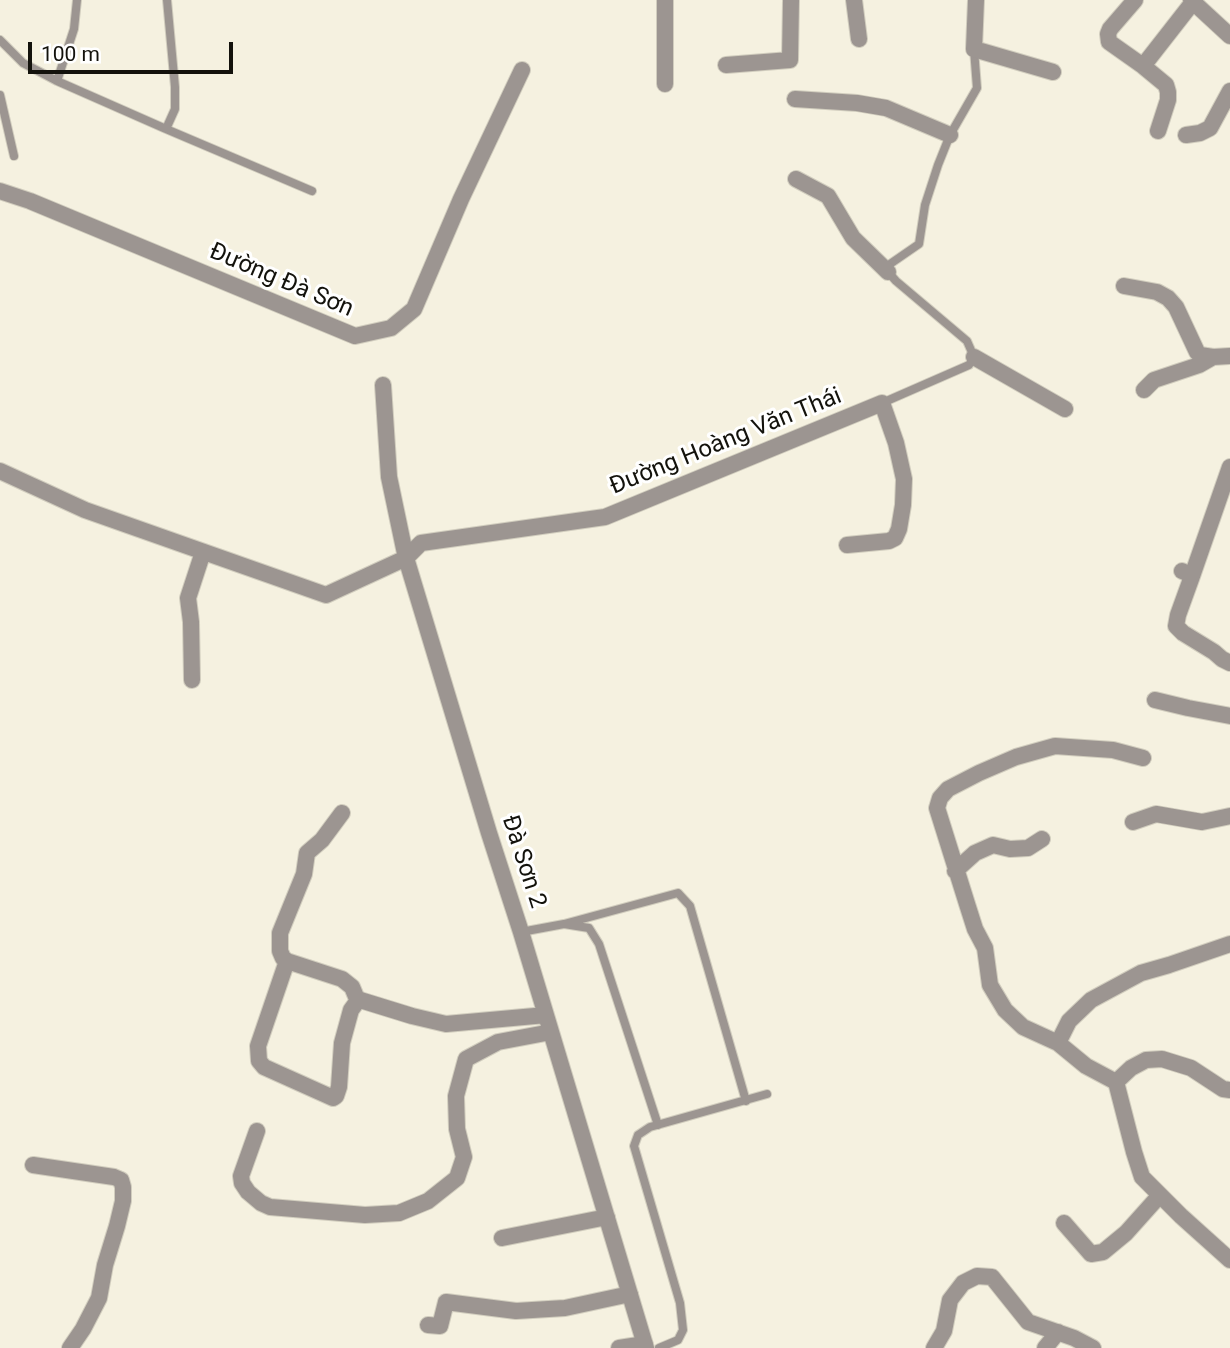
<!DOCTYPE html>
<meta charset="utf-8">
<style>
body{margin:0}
#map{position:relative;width:1230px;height:1348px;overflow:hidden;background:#f5f1e0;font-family:Roboto,sans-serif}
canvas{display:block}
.scale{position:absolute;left:28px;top:42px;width:205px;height:32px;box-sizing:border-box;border:4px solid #13120c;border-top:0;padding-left:9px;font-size:21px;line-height:24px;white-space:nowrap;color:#13120c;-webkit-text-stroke:5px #fff;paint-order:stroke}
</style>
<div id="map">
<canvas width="1230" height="1348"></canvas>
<div class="scale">100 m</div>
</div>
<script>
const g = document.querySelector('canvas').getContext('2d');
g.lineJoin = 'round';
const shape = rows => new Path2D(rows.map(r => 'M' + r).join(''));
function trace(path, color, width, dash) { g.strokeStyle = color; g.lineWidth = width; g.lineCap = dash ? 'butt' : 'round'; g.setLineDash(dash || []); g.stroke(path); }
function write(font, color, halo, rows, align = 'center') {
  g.font = font + ' Roboto,sans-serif'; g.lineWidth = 6; g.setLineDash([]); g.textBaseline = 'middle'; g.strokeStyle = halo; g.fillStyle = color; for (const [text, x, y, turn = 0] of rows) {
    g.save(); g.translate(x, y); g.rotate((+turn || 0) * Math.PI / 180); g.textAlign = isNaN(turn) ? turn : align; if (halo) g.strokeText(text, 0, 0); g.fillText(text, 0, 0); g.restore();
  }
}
const lane = shape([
 [0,40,23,63,57,81,166,129,175,109,175,87,167,0],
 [57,81,74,29,77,0],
 [0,95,14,156],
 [166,129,312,191],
 [882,403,969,365,974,357,967,341,896,281,888,272,890,264,919,244,925,205,938,165,950,135,977,88,974,49],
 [564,924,678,893,690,906,746,1101],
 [521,932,564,924,589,928,599,944,658,1125],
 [659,1348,678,1340,683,1330,680,1303,634,1146,638,1135,650,1127,767,1094]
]);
const street = shape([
 [854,0,859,39],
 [976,0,974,49,1053,72],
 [1135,0,1110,29,1108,34,1109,42,1143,66,1166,85,1168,92,1168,100,1158,131],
 [1191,0,1230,36],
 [726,65,790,60,791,0],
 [1143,66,1193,2],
 [665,84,665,0],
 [795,99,857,103,886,108,950,135],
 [1186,135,1200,133,1210,128,1230,91],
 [796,179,828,196,853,238,888,272],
 [0,191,30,201,355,336,391,328,414,309,461,199,522,70],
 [1124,286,1157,292,1168,298,1176,307,1197,352,1200,355,1213,357,1230,356],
 [974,357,1065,409],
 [383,385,389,477,406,558,489,833,521,932,646,1348],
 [1144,390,1154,380,1199,365,1213,357],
 [0,471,85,510,326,595,406,558,421,543,605,517,882,403,896,443,904,479,903,505,899,529,895,538,889,541,847,545],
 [1182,571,1189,574,1191,579,1178,615,1176,626,1183,633,1214,652,1222,659,1230,663],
 [1191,579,1230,467],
 [192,680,191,622,188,598,203,552],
 [1155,700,1188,708,1230,716],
 [342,813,322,840,307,853,304,874,280,933,280,951,283,958,287,961,342,979,352,987,357,999,412,1016,446,1024,546,1015],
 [1133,822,1156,814,1202,822,1230,816],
 [955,871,975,853,993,845,1010,849,1028,848,1042,839],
 [1230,944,1169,965,1141,973,1091,1000,1069,1021,1058,1043,1086,1066,1116,1082,1134,1152,1142,1177,1181,1216,1230,1260],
 [287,961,258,1046,259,1061,264,1067,333,1098,336,1096,339,1087,342,1043,351,1010,359,999],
 [1058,1043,1023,1027,1005,1010,990,985,985,948,975,929,968,907,937,808,940,798,948,789,979,773,1016,757,1055,746,1113,750,1143,758],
 [1116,1082,1131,1068,1146,1060,1162,1059,1191,1068,1223,1089,1230,1090],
 [257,1131,241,1176,242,1183,248,1192,261,1203,270,1207,365,1215,399,1213,428,1201,457,1178,464,1157,457,1129,456,1096,466,1059,498,1042,551,1032],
 [33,1165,114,1177,121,1180,123,1187,123,1201,117,1226,105,1265,99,1298,83,1329,70,1348],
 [1064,1223,1091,1254,1103,1252,1126,1233,1160,1195],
 [502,1238,607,1217],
 [428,1325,440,1326,446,1302,516,1311,565,1308,630,1294],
 [619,1348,645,1344],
 [934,1348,944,1331,950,1300,963,1283,977,1276,992,1277,1028,1322,1074,1338,1093,1348],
 [1045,1348,1058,1332]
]);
const streetNames = [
 ["Đường Đà Sơn",281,281,23],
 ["Đường Hoàng Văn Thái",726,442,-22],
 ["Đà Sơn 2",523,862,72]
];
trace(lane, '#d1cdbe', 10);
trace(street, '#d1cdbe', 18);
trace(lane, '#9c9591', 8);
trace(street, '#9c9591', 16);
write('24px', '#13120c', '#fff', streetNames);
</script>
